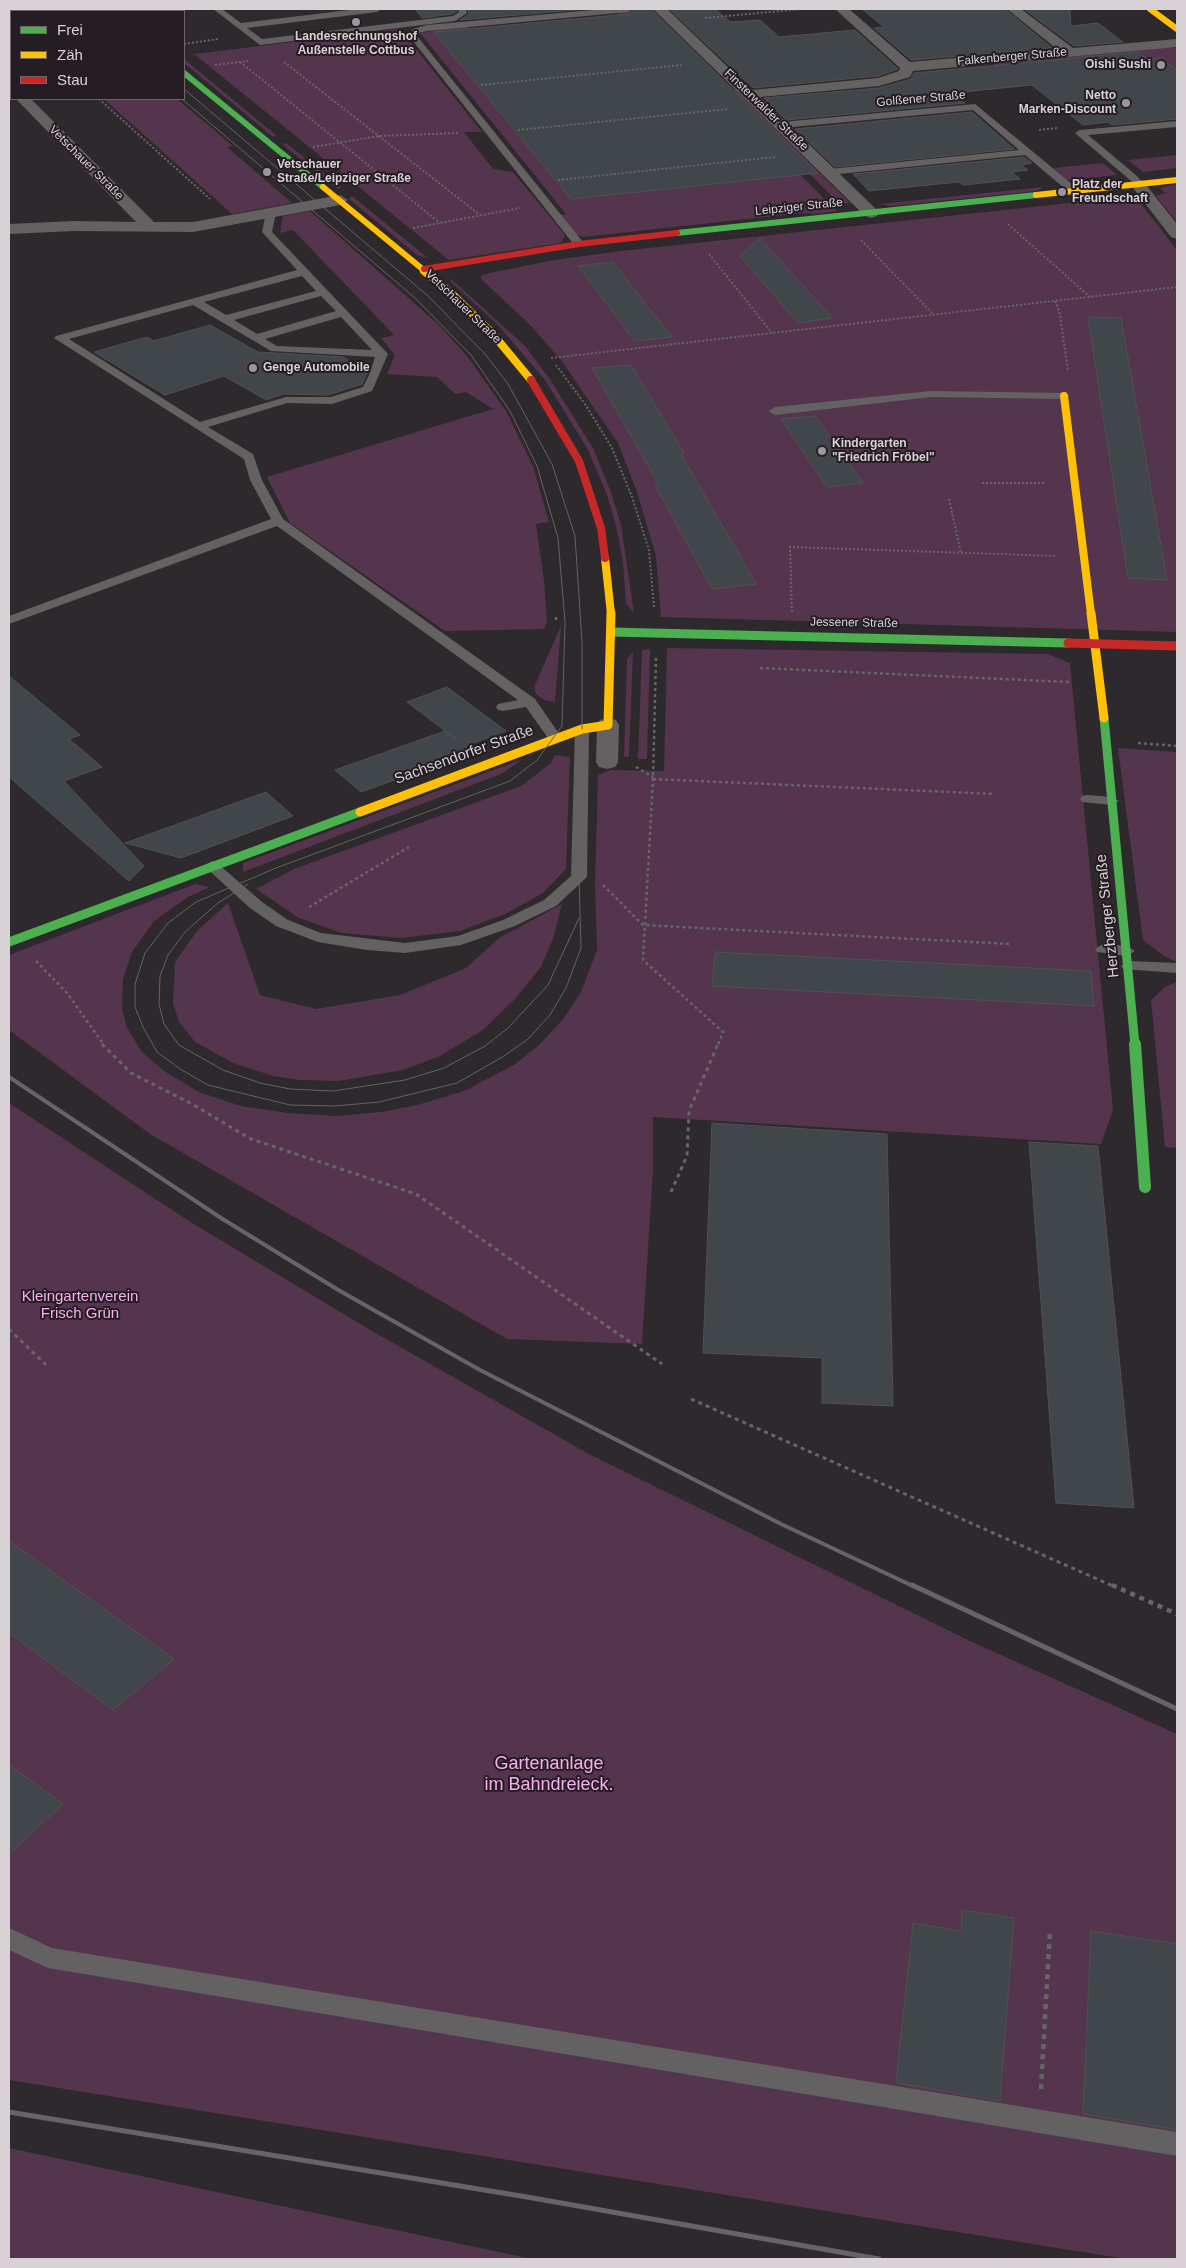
<!DOCTYPE html>
<meta charset="utf-8">
<style>
body{margin:0}
#map{position:relative;width:1186px;height:2268px;overflow:hidden;background:#2d292c;font-family:Arial,sans-serif}
canvas{display:block}
.frame{position:absolute;inset:0;border:10px solid #d8d2d6;pointer-events:none}
.legend{position:absolute;left:10px;top:10px;width:175px;height:90px;box-sizing:border-box;background:#251d23;border:1px solid #6d656b;margin:0;padding:6px 9px;list-style:none;font-size:15px;color:#d8d2d6}
.legend li{display:flex;align-items:center;gap:10px;height:25px}
.legend b{width:25px;border:1px solid #6d656b}
</style>
<div id="map">
<canvas width="1186" height="2268"></canvas>
<div class="frame"></div>
<ul class="legend">
<li><b style="height:6px;background:#4caf50"></b>Frei</li>
<li><b style="height:6px;background:#ffc107"></b>Zäh</li>
<li><b style="height:6px;background:#c62828"></b>Stau</li>
</ul>
</div>
<script>
const g = document.querySelector('canvas').getContext('2d');
g.lineJoin = 'round';
function paint(path, color) { g.fillStyle = color; g.fill(path, 'evenodd'); }
const shape = rows => new Path2D(rows.map(r => 'M' + r).join(''));
function trace(path, color, width, dash) { g.strokeStyle = color; g.lineWidth = width; g.lineCap = dash ? 'butt' : 'round'; g.setLineDash(dash || []); g.stroke(path); }
function write(font, color, halo, rows, align = 'center') {
  g.font = font + ' Arial,sans-serif'; g.lineWidth = 4; g.setLineDash([]); g.textBaseline = 'middle'; g.strokeStyle = halo; g.fillStyle = color; for (const [text, x, y, turn = 0] of rows) {
    g.save(); g.translate(x, y); g.rotate((+turn || 0) * Math.PI / 180); g.textAlign = isNaN(turn) ? turn : align; if (halo) g.strokeText(text, 0, 0); g.fillText(text, 0, 0); g.restore();
  }
}
const green = shape([
 [634,11,837,211,815,214,802,213,583,237,575,234,560,215,566,214,420,33,466,25,470,30,615,17,619,12],
 [400,29,482,132,464,132,493,169,513,172,565,235,561,243,449,260,194,54],
 [1171,47,1177,49,1177,82,1161,84,996,67,993,64],
 [184,59,277,136,273,137,184,63],
 [724,89,736,90,850,203,840,204],
 [104,99,177,99,233,146,227,147,292,203,232,214],
 [286,143,341,187,338,189,282,144],
 [1177,155,1177,168,1143,172,1128,160],
 [1103,163,1117,175,1067,180,1053,168],
 [1177,184,1177,222,1156,196,1165,193,1160,188],
 [1043,187,1037,191,891,206,880,204],
 [352,196,428,258,417,255,349,199],
 [1135,196,1177,250,1177,632,661,617,656,556,636,489,618,443,561,360,529,324,481,279,481,276,490,273,554,260,621,251],
 [310,211,440,326,467,356,506,411,533,466,549,522,536,524,544,580,547,622,544,629,445,631,290,523,267,477,493,409,466,392,455,394,437,377,387,374,395,355,381,338,394,335,293,230,280,233,283,216],
 [450,278,525,346,550,379,594,450,612,495,621,525,634,613,626,604,623,562,616,526,607,495,588,450,545,380,497,324,452,283],
 [561,626,555,702,544,700,536,694,534,687],
 [667,648,1048,654,1070,663,1113,1110,1101,1144,653,1117,653,1170,642,1344,507,1339,150,1134,9,1030,9,955,195,884,210,887,188,897,154,921,132,952,123,979,122,1008,127,1028,142,1052,164,1071,199,1092,241,1106,288,1113,336,1116,381,1112,417,1105,464,1091,514,1065,539,1045,564,1018,581,992,597,950,595,884,598,775,610,770,664,771],
 [650,649,647,759,638,759,642,650],
 [633,652,629,757,624,757,627,659],
 [1118,748,1177,752,1177,962,1164,956,1143,940],
 [555,755,570,757,566,869,543,893,505,914,460,931,401,938,342,933,299,918,256,889,294,869,521,786,551,763],
 [523,759,501,774,243,872,243,863],
 [228,903,260,995,316,1009,400,995,466,968,499,938,562,904,553,939,541,967,514,1000,483,1030,440,1056,403,1070,339,1081,300,1080,273,1076,233,1063,195,1042,179,1022,173,1004,175,962,197,931],
 [1177,982,1177,1148,1165,1147,1151,1000,1165,987],
 [9,1103,189,1221,372,1331,589,1454,970,1641,1177,1734,1177,2259,1126,2259,9,2080],
 [9,2148,532,2259,9,2259]
]);
const building = shape([
 [415,9,456,9,457,11,452,14,422,18,415,9],
 [468,9,586,9,460,20,469,14,468,9],
 [634,9,651,9,818,173,571,199,434,32,628,14,634,9],
 [669,9,715,9,730,22,760,20,779,37,855,30,898,69,878,76,753,88,669,9],
 [862,9,1005,9,1052,48,911,60,874,28,884,27,862,9],
 [1024,9,1070,9,1071,26,1098,23,1123,42,1074,46,1024,9],
 [1138,52,1147,59,1159,58,1177,70,1177,119,1112,125,1108,122,1083,125,1032,85,953,93,965,103,786,120,764,98,879,88,911,79,914,73,1138,52],
 [972,112,1014,149,835,167,795,129,972,112],
 [1024,157,1032,163,1021,165,1028,170,1012,172,1020,179,964,185,959,182,869,191,853,174,1024,157],
 [760,238,832,318,798,323,740,256,760,238],
 [613,262,655,316,672,337,635,341,578,266,613,262],
 [1088,317,1121,318,1167,580,1128,578,1088,317],
 [210,325,258,352,343,357,368,371,362,384,328,395,283,394,266,400,224,376,165,395,94,352,147,337,153,341,210,325],
 [631,365,684,453,681,454,756,584,712,589,655,485,659,485,592,368,631,365],
 [815,416,863,483,827,487,781,419,815,416],
 [9,676,80,735,69,739,102,767,64,781,144,866,129,881,9,777,9,676],
 [447,687,506,731,465,746,472,752,361,792,335,770,445,731,457,740,407,702,447,687],
 [266,792,293,816,181,858,125,843,266,792],
 [715,952,1091,971,1094,1006,712,986,715,952],
 [712,1123,887,1134,893,1406,822,1403,822,1358,703,1353,712,1123],
 [1029,1142,1098,1146,1134,1508,1056,1503,1029,1142],
 [9,1541,174,1659,113,1710,9,1633,9,1541],
 [9,1765,63,1804,9,1854,9,1765],
 [962,1910,1014,1918,1000,2101,896,2083,913,1923,961,1931,962,1910],
 [1091,1931,1177,1944,1177,2130,1083,2114,1091,1931]
]);
const pathFar3 = shape([
 [705,18,802,9],
 [184,44,218,39],
 [240,62,440,223],
 [284,62,480,215],
 [215,65,248,61],
 [481,85,682,65],
 [99,99,210,199],
 [518,130,728,109],
 [1039,130,1057,128],
 [313,147,379,136,460,133],
 [558,180,775,157],
 [1008,224,1090,297],
 [413,228,520,208],
 [861,240,934,315],
 [709,254,772,333],
 [1055,301,1060,314,1068,372],
 [551,358,1177,287],
 [556,365,585,404,612,448,632,497,649,550,654,607],
 [982,483,1046,483],
 [949,499,961,553],
 [792,612,790,547,1057,556]
]);
const pathFar2 = shape([
 [556,617,556,622],
 [656,658,653,779,643,960,723,1032,718,1045],
 [760,668,1069,682],
 [1138,743,1177,746],
 [636,767,653,777],
 [653,779,995,794],
 [603,885,643,925,1011,944],
 [309,907,409,847],
 [36,961,67,993,104,1045]
]);
const pathFar1 = shape([
 [102,1044,131,1073,192,1104,251,1139,416,1194,662,1364],
 [671,1192,687,1156,689,1111,718,1044],
 [9,1329,46,1365],
 [691,1399,1115,1587]
]);
const path = shape([
 [1112,1585,1177,1614],
 [1041,2089,1050,1930]
]);
const lane = shape([
 [213,9,222,9,241,23,358,9,381,9,377,12,247,28,262,39,453,16,459,12,458,9,466,9,467,13,455,21,260,45,213,9],
 [604,9,632,9,628,12,427,31,419,33,417,36,583,242,584,244,579,247,575,246,409,36,413,29,427,25,604,9],
 [9,55,11,56,11,63,9,62,9,55],
 [975,104,1078,189,1078,193,1070,193,1025,155,829,175,824,172,829,169,1019,150,973,110,782,128,777,125,782,122,975,104],
 [1177,121,1177,127,1088,135,1137,176,1143,184,1138,187,1075,133,1080,130,1177,121],
 [271,210,276,213,272,232,388,354,372,391,332,404,287,403,208,427,253,454,262,480,283,519,535,699,562,738,560,741,550,741,526,707,503,711,498,710,496,707,498,704,518,700,277,526,9,624,9,616,271,519,250,480,244,459,54,338,56,336,297,270,262,232,266,213,271,210],
 [302,276,316,291,226,315,204,302,302,276],
 [321,296,336,311,257,334,234,320,321,296],
 [193,305,271,351,375,357,369,375,363,387,331,397,286,397,200,422,69,339,193,305],
 [341,317,372,350,277,346,265,339,341,317],
 [931,391,1064,393,1070,396,1064,399,931,397,775,415,769,411,775,407,931,391],
 [582,725,589,729,587,877,556,906,515,926,461,945,405,953,367,950,318,942,276,926,250,908,204,866,212,861,217,863,262,902,288,920,321,933,405,943,458,936,503,920,544,900,571,876,575,729,582,725],
 [1087,795,1112,797,1119,801,1112,805,1082,802,1080,799,1082,796,1087,795],
 [1103,944,1127,946,1135,951,1127,956,1097,952,1095,949,1103,944],
 [1129,961,1177,963,1177,973,1123,969,1121,966,1129,961],
 [9,1928,52,1948,1177,2132,1177,2156,48,1968,9,1950,9,1928]
]);
const street = shape([
 [653,9,667,9,752,90,878,78,899,71,900,68,835,9,849,9,910,62,1057,49,1007,9,1021,9,1073,48,1177,39,1177,47,913,71,910,77,879,86,760,97,877,210,879,213,877,216,871,218,865,216,653,9],
 [9,79,11,79,11,88,9,88,9,79],
 [16,99,31,99,154,222,193,222,340,195,348,200,340,205,193,232,74,231,9,234,9,224,74,221,136,222,16,99],
 [1138,179,1143,181,1177,224,1177,239,1171,237,1130,184,1138,179],
 [608,718,616,720,619,725,618,762,615,767,607,769,599,767,596,762,597,725,600,720,608,718]
]);
const fastFar2 = shape([
 [107,9,110,11],
 [184,73,323,187],
 [677,233,1036,195]
]);
const fastFar1 = shape([
 [611,632,1068,643],
 [1104,718,1135,1045],
 [9,942,360,812]
]);
const fast = shape([
 [1135,1044,1145,1187]
]);
const slowFar2 = shape([
 [1150,9,1177,29],
 [323,187,426,272],
 [1036,195,1177,180]
]);
const slowFar1 = shape([
 [424,271,452,294,492,333,531,380],
 [1064,396,1091,614],
 [605,558,611,614]
]);
const slow = shape([
 [1091,613,1104,718],
 [360,812,582,729,608,725,611,613]
]);
const jamFar2 = shape([
 [424,269,579,244,677,233]
]);
const jamFar1 = shape([
 [531,380,579,461,601,528,605,558]
]);
const jam = shape([
 [1068,643,1177,646]
]);
const tram = shape([
 [76,9,79,11],
 [88,9,91,11],
 [184,89,428,296,485,354,508,384,552,464,575,536,582,642,582,729],
 [182,99,415,298,471,355,510,411,537,466,558,538,565,622,562,726,537,760,510,781,276,868,196,902,168,923,145,953,135,984,135,1007,143,1027,157,1052,180,1069,208,1085,290,1105,335,1106,379,1102,457,1083,504,1056,528,1039,550,1015,566,988,581,948,579,877],
 [248,884,218,903,185,932,168,955,160,976,159,1004,164,1024,179,1045,223,1070,260,1083,290,1089,333,1091,405,1080,444,1068,485,1046,508,1028,548,985,579,918]
]);
const railFar1 = shape([
 [9,1077,221,1218,340,1291,480,1370,781,1524,915,1587]
]);
const rail = shape([
 [912,1585,1177,1709],
 [9,2112,527,2197,879,2259]
]);
const markers = [
 [356,22,5,"#9c979a"],
 [1161,65,5,"#9c979a"],
 [1126,103,5,"#9c979a"],
 [267,172,5,"#9c979a"],
 [1062,192,5,"#9c979a"],
 [253,368,5,"#9c979a"],
 [822,451,5,"#9c979a"]
];
const farPoinames = [
 ["Landesrechnungshof",356,37,"center"],
 ["Außenstelle Cottbus",356,51,"center"],
 ["Oishi Sushi",1151,65,"right"],
 ["Netto",1116,96,"right"],
 ["Marken-Discount",1116,110,"right"],
 ["Vetschauer",277,165],
 ["Straße/Leipziger Straße",277,179],
 ["Platz der",1072,185],
 ["Freundschaft",1072,199],
 ["Genge Automobile",263,368],
 ["Kindergarten",832,444],
 ["\"Friedrich Fröbel\"",832,458]
];
const farStreetnames = [
 ["Falkenberger Straße",1012,57,-5],
 ["Golßener Straße",921,99,-5],
 ["Finsterwalder Straße",766,110,44],
 ["Vetschauer Straße",86,163,45],
 ["Leipziger Straße",799,207,-6],
 ["Vetschauer Straße",463,307,44],
 ["Jessener Straße",854,623,1]
];
const streetNames = [
 ["Sachsendorfer Straße",464,755,-20],
 ["Herzberger Straße",1108,916,-96]
];
const parkNames = [
 ["Kleingartenverein",80,1297],
 ["Frisch Grün",80,1314]
];
const nearParknames = [
 ["Gartenanlage",549,1764],
 ["im Bahndreieck.",549,1785]
];
paint(green, '#55344e');
paint(building, '#40464a');
trace(building, '#505152', 1);
trace(pathFar3, '#676567', 2, [2, 2]);
trace(pathFar2, '#676567', 2.5, [3, 3]);
trace(pathFar1, '#676567', 3, [4, 4]);
trace(path, '#676567', 4.5, [5, 5]);
paint(lane, '#646163');
paint(street, '#646163');
trace(fastFar2, '#4caf50', 6);
trace(fastFar1, '#4caf50', 9);
trace(fast, '#4caf50', 12);
trace(slowFar2, '#ffc107', 6);
trace(slowFar1, '#ffc107', 8);
trace(slow, '#ffc107', 9);
trace(jamFar2, '#c62828', 6);
trace(jamFar1, '#c62828', 8);
trace(jam, '#c62828', 9);
trace(tram, '#666466', 1);
trace(railFar1, '#666466', 4);
trace(rail, '#666466', 5);
for (const [x, y, r, color] of markers) { const dot = new Path2D(); dot.arc(x, y, r, 0, 2 * Math.PI); g.fillStyle = color; g.fill(dot); trace(dot, '#251d23', 2); }
write('bold 12px', '#d8d2d6', '#251d23', farPoinames, 'left');
write('12px', '#d8d2d6', '#251d23', farStreetnames);
write('15px', '#d8d2d6', '#251d23', streetNames);
write('15px', '#fcaeec', '#251d23', parkNames);
write('18px', '#fcaeec', '#251d23', nearParknames);
</script>
